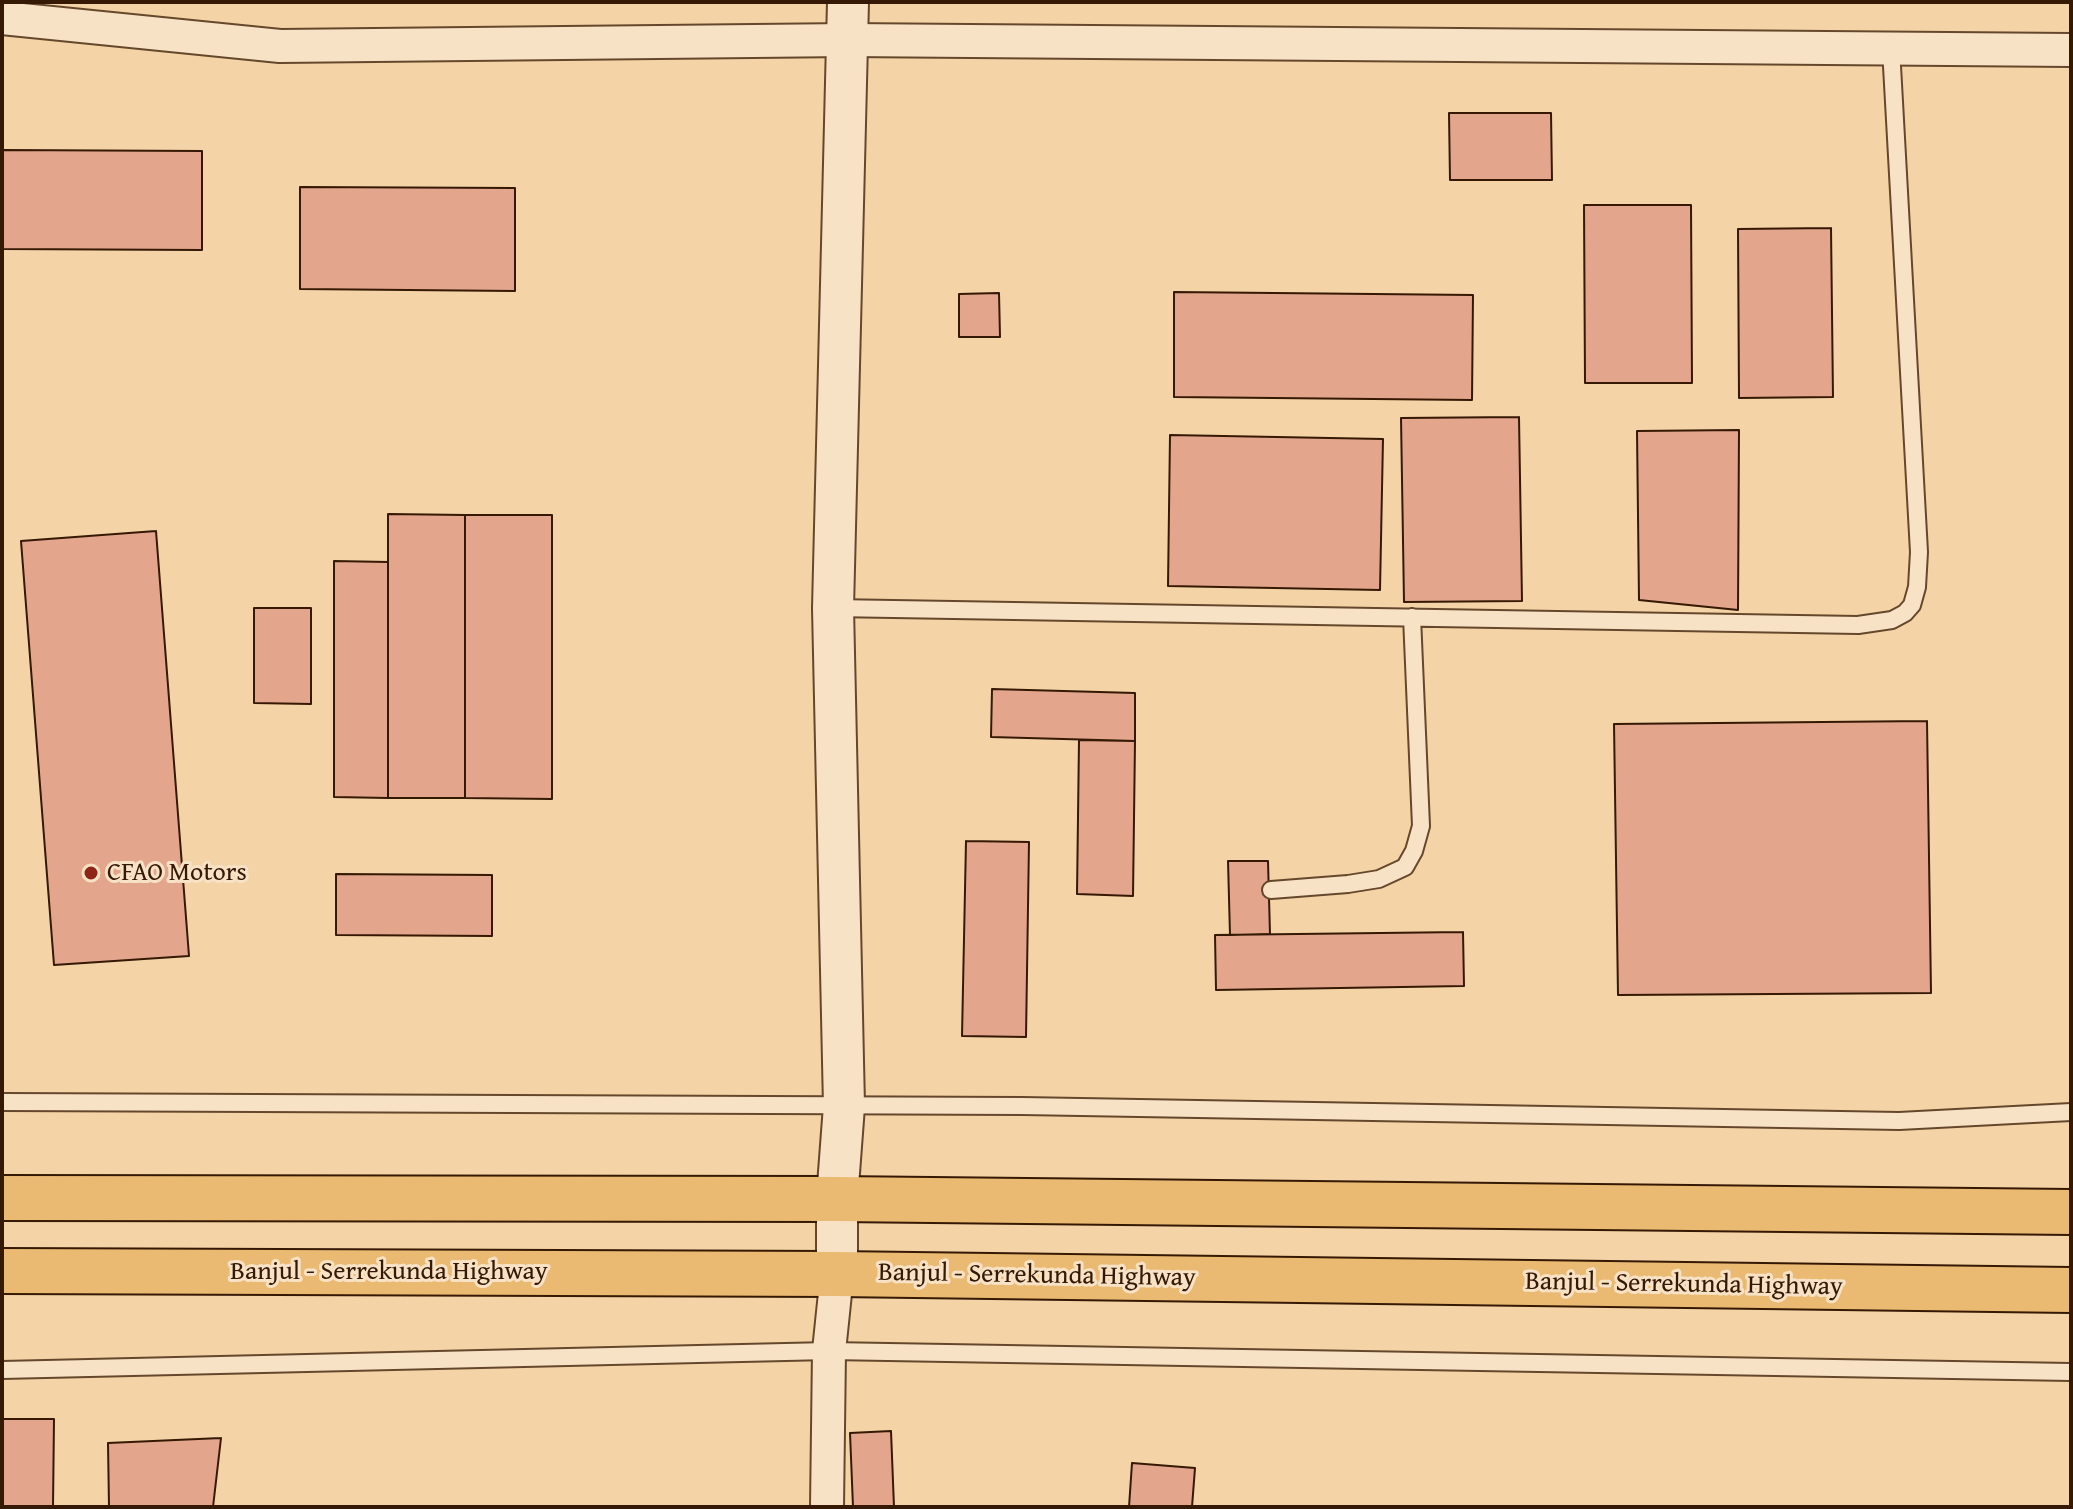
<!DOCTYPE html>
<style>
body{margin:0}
#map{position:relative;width:2073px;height:1509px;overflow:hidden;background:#f4d3a6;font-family:"Gentium Book Plus",serif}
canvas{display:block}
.frame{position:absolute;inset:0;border:4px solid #351904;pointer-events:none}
</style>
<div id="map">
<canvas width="2073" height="1509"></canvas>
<div class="frame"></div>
</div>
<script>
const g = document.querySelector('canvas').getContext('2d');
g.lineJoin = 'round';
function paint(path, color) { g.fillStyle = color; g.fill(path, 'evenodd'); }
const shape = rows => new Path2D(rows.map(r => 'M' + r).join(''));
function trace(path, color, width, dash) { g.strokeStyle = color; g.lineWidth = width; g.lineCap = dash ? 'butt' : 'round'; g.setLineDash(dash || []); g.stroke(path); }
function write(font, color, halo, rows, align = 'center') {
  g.font = font + ' "Gentium Book Plus",serif'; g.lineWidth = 6; g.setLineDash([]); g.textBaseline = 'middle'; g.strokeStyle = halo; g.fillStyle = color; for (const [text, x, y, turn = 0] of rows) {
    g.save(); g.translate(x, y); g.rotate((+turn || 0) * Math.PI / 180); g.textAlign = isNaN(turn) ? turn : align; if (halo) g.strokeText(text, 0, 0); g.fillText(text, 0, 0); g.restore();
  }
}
const building = shape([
 [1449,113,1551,113,1552,180,1450,180,1449,113],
 [2,150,202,151,202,250,2,249,2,150],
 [300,187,515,188,515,291,300,289,300,187],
 [1584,205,1691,205,1692,383,1585,383,1584,205],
 [1831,228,1833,397,1739,398,1738,229,1831,228],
 [1174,292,1473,295,1472,400,1174,397,1174,292],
 [999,293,1000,337,959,337,959,294,999,293],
 [1519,417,1522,601,1404,602,1401,418,1519,417],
 [1739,430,1738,610,1639,600,1637,431,1739,430],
 [1170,435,1383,439,1380,590,1168,586,1170,435],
 [388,514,465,515,465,798,388,798,388,514],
 [465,515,552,515,552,799,465,798,465,515],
 [156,531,189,956,54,965,21,541,156,531],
 [334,561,388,562,388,798,334,797,334,561],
 [254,608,311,608,311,704,254,703,254,608],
 [992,689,1135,693,1135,741,991,737,992,689],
 [1927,721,1931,993,1618,995,1614,724,1927,721],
 [1079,740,1135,741,1133,896,1077,894,1079,740],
 [966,841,1029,842,1026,1037,962,1036,966,841],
 [1228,861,1268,861,1270,934,1230,935,1228,861],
 [336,874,492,875,492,936,336,935,336,874],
 [1463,932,1464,986,1216,990,1215,935,1463,932],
 [2,1419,54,1419,53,1507,2,1507,2,1419],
 [891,1431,894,1507,853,1507,850,1433,891,1431],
 [221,1438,213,1507,109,1507,108,1443,221,1438],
 [1132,1463,1195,1468,1192,1507,1129,1507,1132,1463]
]);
const service = shape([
 [833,608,1858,625,1892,620,1905,613,1912,605,1917,587,1919,552,1891,48],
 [1271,890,1348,884,1379,879,1405,867,1414,851,1421,826,1412,617],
 [2,1102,1022,1106,1899,1121,2071,1112],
 [2,1370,829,1351,2071,1372]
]);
const minor = shape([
 [2,18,280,46,848,40,2071,50],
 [827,1507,829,1351,837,1274]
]);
const tertiary = shape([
 [837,1274,837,1199,844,1106,833,608,848,2]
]);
const trunk = shape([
 [2,1198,837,1199,2071,1212],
 [2,1271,837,1274,2071,1290]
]);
const markers = [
 [91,873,8,"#8f2418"]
];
const poiNames = [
 ["CFAO Motors",107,873]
];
const streetNames = [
 ["Banjul - Serrekunda Highway",389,1272],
 ["Banjul - Serrekunda Highway",1037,1276,1],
 ["Banjul - Serrekunda Highway",1684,1285,1]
];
paint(building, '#e3a58c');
trace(building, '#351904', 2);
trace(service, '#65482c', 20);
trace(minor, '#65482c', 36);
trace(tertiary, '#65482c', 44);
trace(trunk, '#351904', 48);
trace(service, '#f8e2c5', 16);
trace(minor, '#f8e2c5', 32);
trace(tertiary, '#f8e2c5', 40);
trace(trunk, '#eaba73', 44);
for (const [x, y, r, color] of markers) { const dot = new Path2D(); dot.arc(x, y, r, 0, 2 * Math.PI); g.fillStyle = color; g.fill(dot); trace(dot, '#f8e2c5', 3); }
write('26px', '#351904', '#f8e2c5', poiNames, 'left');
write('26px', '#351904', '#f8e2c5', streetNames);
</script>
